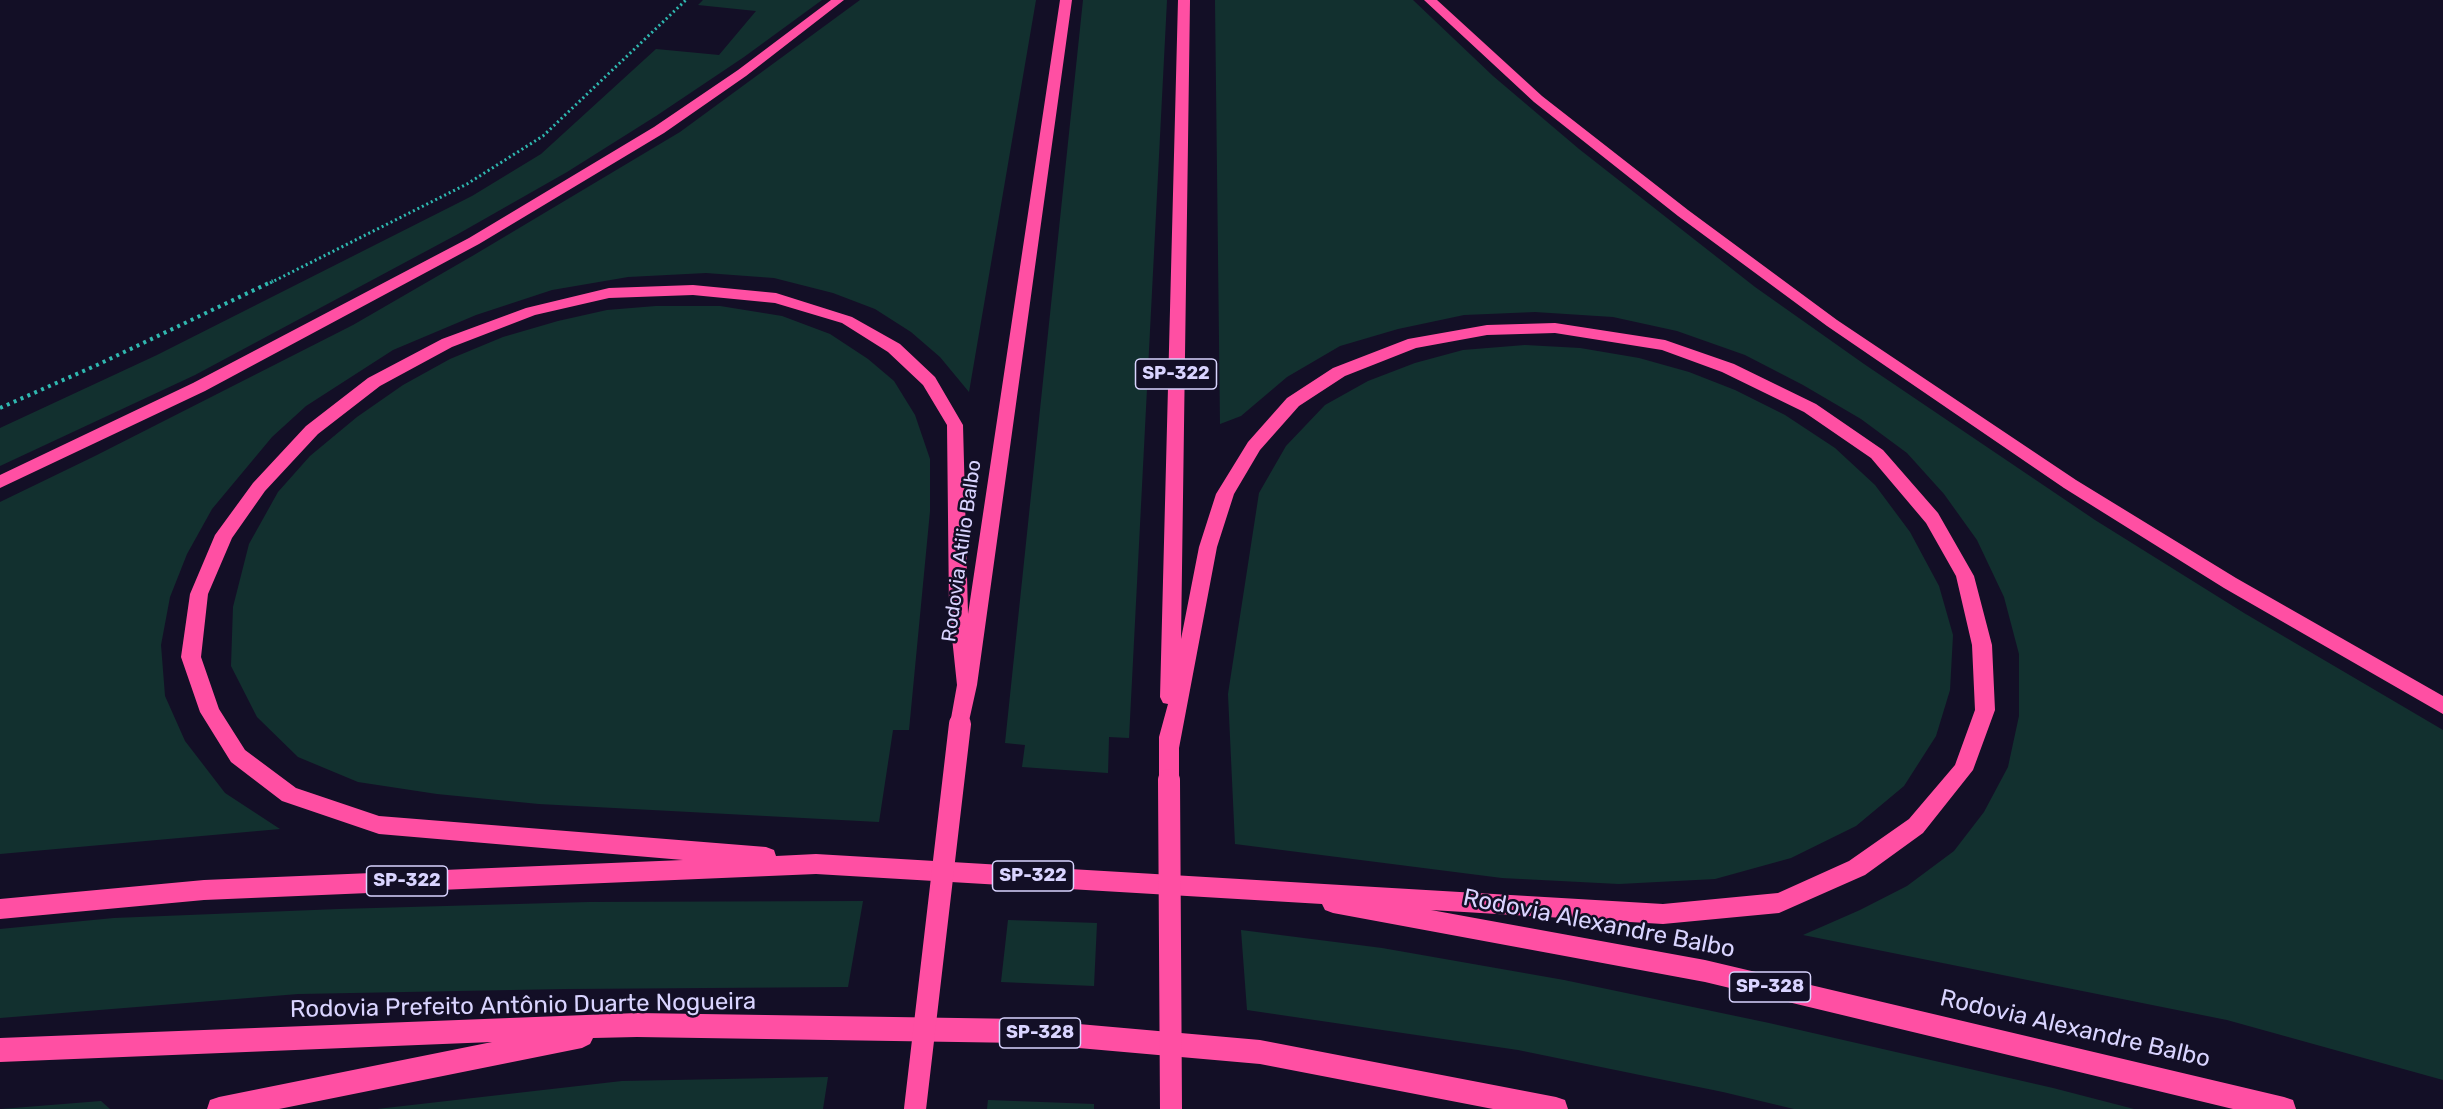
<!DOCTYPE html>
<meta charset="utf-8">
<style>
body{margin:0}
canvas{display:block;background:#130f26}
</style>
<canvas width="2443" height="1109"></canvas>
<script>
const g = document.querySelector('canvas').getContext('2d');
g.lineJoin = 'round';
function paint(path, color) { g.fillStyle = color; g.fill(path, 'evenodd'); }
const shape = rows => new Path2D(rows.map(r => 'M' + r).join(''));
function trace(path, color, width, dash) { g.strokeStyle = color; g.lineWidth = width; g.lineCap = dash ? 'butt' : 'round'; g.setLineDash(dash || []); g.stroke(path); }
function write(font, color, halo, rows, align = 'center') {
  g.font = font + ' Rubik,sans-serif'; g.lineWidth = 5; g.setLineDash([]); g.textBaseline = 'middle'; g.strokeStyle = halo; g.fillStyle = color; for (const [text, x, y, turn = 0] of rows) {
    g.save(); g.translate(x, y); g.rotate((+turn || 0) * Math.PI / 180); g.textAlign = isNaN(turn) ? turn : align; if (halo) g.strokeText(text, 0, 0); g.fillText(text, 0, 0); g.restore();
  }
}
const green = shape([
 [703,0,822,0,744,57,656,116,567,172,458,234,195,375,0,466,0,428,157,355,472,196,541,154,656,49,719,55,756,11,698,5],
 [860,0,1036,0,969,392,940,357,911,332,875,309,833,293,774,278,706,273,628,277,552,290,476,315,393,350,306,406,272,437,212,509,187,554,170,597,161,645,165,696,185,741,225,793,280,829,0,854,0,502,95,456,353,325,474,255,680,132],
 [1083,0,1167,0,1129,738,1109,737,1108,773,1022,767,1025,745,1005,743],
 [1215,0,1413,0,1493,76,1579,149,1755,287,1864,364,2095,520,2244,613,2443,730,2443,1080,2227,1020,1803,935,1860,910,1907,886,1954,851,1984,812,2008,767,2019,716,2019,654,2004,597,1977,540,1944,494,1907,453,1861,419,1803,385,1745,355,1677,331,1613,317,1535,312,1464,315,1398,329,1340,346,1287,377,1241,416,1220,424],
 [656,306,720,306,782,316,830,334,868,359,894,381,915,415,930,459,930,511,909,730,893,730,879,822,539,804,437,794,358,782,298,757,257,717,231,666,233,607,249,544,278,492,310,456,357,417,403,385,450,359,503,337,558,321,607,310],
 [1525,345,1580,348,1639,358,1689,372,1735,390,1785,415,1835,448,1875,485,1910,532,1939,586,1953,635,1950,690,1936,736,1904,786,1856,826,1791,858,1715,879,1619,884,1502,878,1235,844,1228,694,1259,493,1286,446,1325,405,1368,381,1415,363,1463,350],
 [863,901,848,987,565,989,298,994,0,1018,0,929,114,918,339,909,589,902],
 [1008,920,1097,923,1094,986,1001,982],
 [1241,930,1382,948,1564,980,1769,1023,2053,1088,2134,1109,1794,1109,1723,1092,1518,1050,1247,1010],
 [828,1077,823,1109,377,1109,622,1081],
 [988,1100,1094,1104,1094,1109,987,1109],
 [101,1101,110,1109,1,1109]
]);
const pathFar1 = shape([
 [270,283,467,184,543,136,686,0]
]);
const path = shape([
 [0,408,97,365,273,281]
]);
const motorway = shape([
 [831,0,844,0,746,76,664,133,479,244,205,391,0,488,0,475,193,383,469,238,654,127,738,70,831,0],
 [1060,0,1072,0,977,685,967,730,960,732,953,730,950,724,957,685,949,609,947,425,923,385,888,352,842,323,775,303,693,295,609,298,535,315,452,347,380,386,318,434,265,491,232,538,208,594,201,657,219,709,245,750,296,788,379,816,766,847,774,850,776,856,816,854,1663,904,1778,893,1849,861,1909,819,1955,765,1975,710,1972,645,1956,576,1926,523,1871,458,1804,412,1722,372,1662,350,1555,333,1487,335,1416,348,1345,376,1299,406,1260,450,1234,494,1217,547,1179,748,1179,780,1176,786,1169,789,1162,786,1159,780,1159,737,1168,704,1163,703,1160,697,1178,0,1190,0,1181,639,1199,547,1216,494,1248,442,1287,398,1333,368,1408,339,1487,325,1555,323,1665,340,1734,364,1816,404,1883,450,1938,513,1974,576,1992,645,1995,710,1973,770,1923,833,1865,875,1779,913,1663,924,1431,910,1705,960,2284,1097,2293,1100,2296,1109,2233,1109,1705,982,1333,913,1325,910,1322,904,816,874,204,900,0,919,0,899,204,880,683,860,379,834,282,801,231,762,200,712,181,657,190,594,215,535,253,483,306,426,368,378,442,339,526,308,609,288,693,285,776,293,852,317,900,344,935,377,963,425,968,614,1060,0],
 [1424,0,1437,0,1542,96,1688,210,1837,320,2076,480,2236,578,2443,696,2443,714,2224,588,2064,488,1827,326,1678,216,1534,102,1424,0],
 [637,1013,1022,1019,1260,1040,1556,1097,1565,1100,1568,1109,1493,1109,1260,1064,1022,1043,637,1037,593,1038,590,1044,582,1048,279,1109,207,1109,210,1100,219,1097,492,1042,0,1062,0,1038,637,1013]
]);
const motorwayBridge = shape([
 [1169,780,1171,1109],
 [915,1109,960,724]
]);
const shields = [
 [1176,374,81],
 [1033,876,81],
 [407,881,81],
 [1770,987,81],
 [1040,1033,81]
];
const shieldNames = [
 ["SP-322",1176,374],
 ["SP-322",1033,876],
 ["SP-322",407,881],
 ["SP-328",1770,987],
 ["SP-328",1040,1033]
];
const streetNames = [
 ["Rodovia Atilio Balbo",962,551,-82]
];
const nearStreetnames = [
 ["Rodovia Alexandre Balbo",1599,924,11],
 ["Rodovia Prefeito Antônio Duarte Nogueira",523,1006,-1],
 ["Rodovia Alexandre Balbo",2075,1029,13]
];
paint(green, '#12302f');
trace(pathFar1, '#2fb8b0', 3, [2, 3]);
trace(path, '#2fb8b0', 4, [3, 4.5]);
paint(motorway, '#ff4fa3');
trace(motorwayBridge, '#ff4fa3', 22);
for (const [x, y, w] of shields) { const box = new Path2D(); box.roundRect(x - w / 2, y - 15, w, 30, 4.5); g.fillStyle = '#130f26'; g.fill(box); trace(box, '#d9d4ff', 1.5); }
write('bold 18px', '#d9d4ff', null, shieldNames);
write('20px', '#d9d4ff', '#130f26', streetNames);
write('24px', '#d9d4ff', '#130f26', nearStreetnames);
</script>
